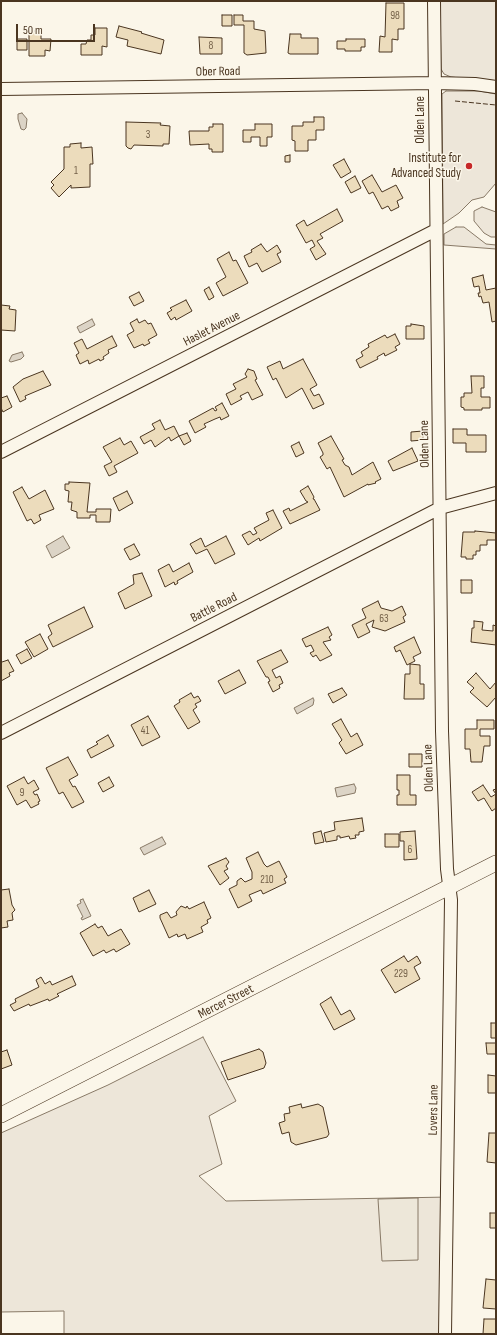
<!DOCTYPE html>
<style>
body{margin:0}
#map{position:relative;width:497px;height:1335px;overflow:hidden;background:#fbf6e9;font-family:"Sofia Sans Condensed",sans-serif}
canvas{display:block}
.frame{position:absolute;inset:0;border:2px solid #4a3520;pointer-events:none}
.scale{position:absolute;left:16px;top:24px;width:79px;height:18px;box-sizing:border-box;border:2px solid #4a3520;border-top:0;padding-left:5px;font-size:12px;line-height:14px;white-space:nowrap;color:#4a3520;-webkit-text-stroke:3px #fbf6e9;paint-order:stroke}
</style>
<div id="map">
<canvas width="497" height="1335"></canvas>
<div class="frame"></div>
<div class="scale">50 m</div>
</div>
<script>
const g = document.querySelector('canvas').getContext('2d');
g.lineJoin = 'round';
function paint(path, color) { g.fillStyle = color; g.fill(path, 'evenodd'); }
const shape = rows => new Path2D(rows.map(r => 'M' + r).join(''));
function trace(path, color, width, dash) { g.strokeStyle = color; g.lineWidth = width; g.lineCap = dash ? 'butt' : 'round'; g.setLineDash(dash || []); g.stroke(path); }
function write(font, color, halo, rows, align = 'center') {
  g.font = font + ' "Sofia Sans Condensed",sans-serif'; g.lineWidth = 3; g.setLineDash([]); g.textBaseline = 'middle'; g.strokeStyle = halo; g.fillStyle = color; for (const [text, x, y, turn = 0] of rows) {
    g.save(); g.translate(x, y); g.rotate((+turn || 0) * Math.PI / 180); g.textAlign = isNaN(turn) ? turn : align; if (halo) g.strokeText(text, 0, 0); g.fillText(text, 0, 0); g.restore();
  }
}
const green = shape([
 [440,1,496,1,496,82,451,77,444,74,441,69,440,1],
 [446,91,479,91,496,94,496,183,484,197,472,200,459,213,443,224,442,94,446,91],
 [482,207,496,212,496,237,491,237,484,233,474,221,474,211,482,207],
 [456,227,464,227,486,244,496,245,496,249,444,245,444,234,456,227],
 [203,1037,236,1101,209,1116,222,1164,199,1176,226,1201,450,1197,447,1334,64,1334,64,1311,1,1312,1,1133,108,1085,203,1037]
]);
const parking = shape([
 [418,1198,418,1260,382,1261,378,1199,418,1198]
]);
const water = shape([
 [22,113,27,119,26,128,24,130,21,129,18,119,18,114,22,113],
 [92,319,95,325,80,333,77,327,92,319],
 [22,352,24,356,21,359,11,362,9,361,12,355,22,352],
 [63,536,70,548,52,558,46,546,63,536],
 [313,698,314,700,313,705,297,714,294,708,313,698],
 [354,784,356,788,355,793,337,797,335,788,354,784],
 [162,837,166,844,144,855,140,848,162,837],
 [83,899,91,916,82,920,81,918,83,917,77,905,81,903,80,900,83,899]
]);
const building = shape([
 [386,3,404,3,404,29,398,29,398,40,392,39,392,52,379,52,380,36,385,37,386,3],
 [222,15,232,15,232,26,222,26,222,15],
 [234,15,243,15,243,21,254,21,254,29,265,31,266,53,247,55,244,53,244,25,234,25,234,15],
 [119,26,142,32,141,33,164,40,161,54,127,46,128,40,116,37,119,26],
 [95,28,107,28,107,47,102,46,102,55,81,55,81,44,86,44,87,40,91,40,91,35,95,35,95,28],
 [29,31,41,31,41,39,51,39,50,51,45,50,45,56,29,56,29,31],
 [290,34,301,34,301,38,318,38,318,54,290,54,288,53,290,34],
 [199,37,222,38,222,54,200,54,199,37],
 [17,39,27,39,27,50,17,50,17,39],
 [346,39,365,39,365,47,361,47,361,51,345,51,345,49,337,49,337,41,346,41,346,39],
 [314,117,324,117,324,130,316,130,316,140,308,140,308,151,295,151,295,141,292,140,292,126,303,126,303,122,314,122,314,117],
 [126,122,161,123,160,125,170,126,169,144,163,144,163,146,134,145,131,149,128,148,126,146,126,122],
 [213,124,223,124,223,152,212,152,212,149,209,149,209,144,190,145,189,131,209,131,209,127,213,127,213,124],
 [255,124,272,124,272,137,267,137,267,146,260,146,260,137,251,137,251,142,243,142,243,130,255,130,255,124],
 [81,143,81,148,92,147,93,164,90,164,90,187,71,188,71,185,59,197,51,188,54,185,51,182,64,169,64,147,70,147,70,144,81,143],
 [290,155,290,162,285,162,285,156,290,155],
 [344,159,351,172,341,178,333,165,344,159],
 [372,175,382,192,396,185,403,198,397,201,399,207,391,211,388,206,382,209,373,192,369,194,362,181,372,175],
 [355,176,361,188,351,193,345,182,355,176],
 [337,209,343,221,320,234,323,238,317,241,326,254,316,260,310,249,315,246,312,240,306,243,296,225,304,220,307,226,337,209],
 [261,244,267,252,277,245,281,252,277,254,281,262,262,272,257,263,249,267,244,256,252,252,251,250,261,244],
 [229,252,233,261,236,260,248,283,223,296,216,283,226,277,217,259,229,252],
 [483,275,486,290,496,288,496,321,492,322,489,302,483,303,481,296,479,297,478,293,480,293,479,286,474,287,472,278,483,275],
 [209,287,214,297,209,300,204,290,209,287],
 [139,292,144,301,134,306,129,297,139,292],
 [186,300,192,311,176,320,175,317,171,320,167,313,172,310,170,308,186,300],
 [1,305,10,306,9,309,16,310,15,331,1,330,1,305],
 [137,319,139,323,145,320,148,324,151,323,157,335,148,340,150,343,144,346,143,344,134,348,127,335,134,331,130,323,137,319],
 [411,324,424,326,424,339,406,339,406,326,411,326,411,324],
 [395,334,400,344,395,347,397,350,385,356,384,353,377,357,378,359,360,368,356,360,363,356,361,352,369,347,368,344,385,335,387,338,395,334],
 [112,336,117,346,108,350,109,353,103,357,104,359,100,361,99,359,89,364,88,360,80,364,76,355,79,353,74,343,82,339,87,349,112,336],
 [303,359,317,385,310,389,314,396,319,394,324,404,313,409,302,388,286,398,276,378,273,380,267,367,280,361,283,369,303,359],
 [248,369,254,371,257,379,255,380,263,395,252,400,248,392,240,396,242,399,231,405,226,394,236,389,233,384,247,377,245,374,248,369],
 [43,371,51,385,25,396,26,399,20,402,13,387,23,379,43,371],
 [471,376,484,376,484,388,481,388,481,397,490,397,490,408,482,408,482,410,464,410,464,408,461,407,461,397,464,397,464,393,472,393,471,376],
 [7,396,12,407,3,412,1,408,1,398,7,396],
 [222,403,229,416,221,420,220,417,215,419,204,424,206,427,195,433,189,421,213,408,215,411,217,410,215,407,222,403],
 [160,420,165,430,174,426,179,436,171,441,169,437,155,447,151,440,144,444,140,437,155,429,152,424,160,420],
 [453,429,467,429,467,435,486,435,486,452,466,452,466,443,453,443,453,429],
 [423,431,423,440,411,441,411,432,423,431],
 [187,433,191,441,184,445,179,436,187,433],
 [331,436,344,459,342,460,345,465,349,467,352,475,373,462,381,479,375,482,376,483,368,485,368,484,344,497,330,467,327,469,320,457,323,455,323,453,318,443,331,436],
 [120,438,124,445,131,441,138,453,114,466,117,472,109,476,104,466,112,462,103,447,120,438],
 [299,442,304,453,296,457,291,446,299,442],
 [412,448,418,461,393,471,388,461,412,448],
 [69,482,90,483,87,512,96,512,96,509,111,509,110,522,96,522,96,515,90,515,90,518,77,518,77,512,71,510,72,502,68,502,69,491,65,490,65,484,69,484,69,482],
 [308,486,314,497,313,499,314,499,320,510,290,524,283,511,289,508,290,511,308,502,306,501,300,491,308,486],
 [22,487,29,499,45,490,54,509,39,515,41,520,34,524,31,519,27,521,13,492,22,487],
 [127,491,133,503,119,511,113,498,127,491],
 [273,510,282,528,260,541,259,538,248,545,242,535,250,531,253,535,257,533,254,528,269,520,266,513,273,510],
 [475,531,496,533,496,540,487,540,487,545,480,545,480,551,476,551,476,555,473,555,473,559,466,559,466,557,461,557,463,532,475,532,475,531],
 [226,536,235,554,215,564,207,549,196,554,190,544,201,538,205,547,226,536],
 [134,544,140,555,130,560,124,549,134,544],
 [189,563,193,572,177,581,178,583,175,585,174,582,165,587,158,570,169,564,173,572,189,563],
 [142,573,152,596,125,609,118,593,134,584,133,575,142,573],
 [461,580,472,580,472,593,461,593,461,580],
 [378,601,381,608,392,611,402,606,406,615,403,617,405,622,385,631,372,627,374,620,366,624,370,632,358,638,352,625,366,618,362,609,378,601],
 [84,607,93,627,53,647,48,637,52,634,48,625,84,607],
 [474,621,483,622,482,630,493,631,493,625,496,626,496,645,471,642,472,628,474,628,474,621],
 [328,627,332,635,329,637,331,640,323,642,332,655,320,661,316,655,313,657,310,653,314,651,311,645,306,647,302,639,328,627],
 [40,634,48,649,34,657,25,642,40,634],
 [414,637,421,653,413,657,415,661,407,665,400,650,396,652,394,647,414,637],
 [27,649,32,658,21,664,16,655,27,649],
 [281,650,288,662,272,670,276,678,280,676,283,683,279,685,280,688,273,692,268,682,270,681,268,677,266,677,257,661,281,650],
 [8,660,14,671,9,673,10,676,1,681,1,683,1,661,2,662,8,660],
 [410,664,420,665,420,684,424,684,424,699,404,699,405,674,410,674,410,664],
 [239,670,246,683,225,694,218,681,239,670],
 [476,673,490,689,496,682,496,697,487,707,470,692,474,688,467,682,476,673],
 [342,688,347,695,333,703,328,694,342,688],
 [191,693,194,698,198,696,201,701,195,704,197,707,193,710,200,722,188,729,174,706,180,702,179,700,191,693],
 [148,716,160,737,142,746,131,725,148,716],
 [341,719,351,737,357,733,363,745,346,754,339,743,342,740,332,724,341,719],
 [477,720,494,720,494,729,480,729,480,736,490,736,490,746,484,746,482,762,471,762,470,749,465,749,465,729,477,729,477,720],
 [108,735,114,746,91,758,87,750,98,744,96,742,108,735],
 [409,754,422,754,422,767,409,767,409,754],
 [68,757,78,775,69,780,73,787,75,786,84,802,72,808,63,792,59,794,46,768,68,757],
 [397,775,410,775,410,795,416,795,416,805,397,805,397,795,399,795,399,790,397,790,397,775],
 [24,777,28,784,34,780,39,789,33,792,35,795,37,794,40,801,38,802,39,804,31,808,26,800,17,805,7,786,24,777],
 [109,777,114,786,103,792,98,783,109,777],
 [483,785,491,797,496,794,493,790,496,789,496,808,492,811,484,798,478,801,472,792,483,785],
 [362,818,364,831,359,832,359,835,355,835,356,838,350,839,349,836,340,838,340,836,337,836,337,840,326,842,324,833,335,830,334,822,362,818],
 [321,831,324,842,315,844,313,833,321,831],
 [415,831,417,859,404,860,404,841,400,841,400,832,415,831],
 [385,834,399,834,399,847,385,847,385,834],
 [258,852,264,864,267,867,279,861,287,877,284,879,286,883,263,894,261,890,249,895,252,901,238,908,229,889,237,885,237,881,241,878,245,882,252,879,252,872,246,858,258,852],
 [226,858,229,862,226,866,228,869,224,871,229,878,220,885,208,866,226,858],
 [9,889,12,905,15,910,12,913,13,920,7,921,8,927,1,928,1,890,9,889],
 [149,890,156,904,139,912,133,898,149,890],
 [204,902,211,918,207,920,208,923,201,927,203,932,187,939,185,934,178,937,177,934,169,938,160,918,160,915,167,912,171,918,177,915,176,912,181,906,186,908,187,906,189,909,204,902],
 [95,924,98,928,102,926,108,936,121,929,130,944,116,952,114,949,106,953,104,950,93,956,80,933,95,924],
 [404,956,408,962,417,956,421,963,414,967,420,979,395,993,381,970,404,956],
 [72,976,76,985,57,994,59,996,49,1001,48,999,30,1006,29,1004,14,1011,10,1005,16,1002,15,999,39,987,36,980,41,977,45,984,50,981,52,985,72,976],
 [331,997,341,1015,350,1010,355,1019,334,1030,320,1004,331,997],
 [491,1023,496,1023,496,1038,491,1038,491,1023],
 [486,1043,496,1043,496,1054,487,1054,486,1043],
 [259,1049,263,1052,266,1063,264,1068,228,1080,221,1062,259,1049],
 [7,1050,12,1065,1,1069,1,1052,7,1050],
 [488,1075,496,1076,496,1093,488,1093,488,1075],
 [301,1104,302,1108,318,1104,323,1107,329,1134,327,1137,296,1145,291,1142,289,1132,282,1134,279,1123,285,1121,284,1114,290,1113,289,1107,301,1104],
 [489,1133,496,1133,496,1163,487,1162,489,1133],
 [490,1213,496,1213,496,1228,490,1228,490,1213],
 [486,1279,496,1280,496,1309,483,1308,486,1279],
 [484,1319,496,1319,496,1334,483,1334,484,1319]
]);
const minor = shape([
 [434,1,442,731,447,869,451,900,445,1334],
 [1,89,435,83,475,84,496,87],
 [1,452,436,230],
 [1,733,440,508,496,493]
]);
const major = shape([
 [1,1115,496,863]
]);
const fence = shape([
 [455,101,496,105]
]);
const markers = [
 [469,166,4,"#c62828"]
];
const numberNames = [
 ["98",395,16],
 ["8",211,46],
 ["3",148,135],
 ["1",76,171],
 ["63",384,619],
 ["41",145,731],
 ["9",22,793],
 ["6",410,850],
 ["210",267,880],
 ["229",401,974]
];
const streetNames = [
 ["Ober Road",218,72,-1],
 ["Olden Lane",421,120,-90],
 ["Haslet Avenue",212,329,-27],
 ["Olden Lane",425,444,-91],
 ["Battle Road",214,608,-27],
 ["Olden Lane",429,768,-92],
 ["Mercer Street",226,1002,-27],
 ["Lovers Lane",434,1110,-89]
];
const poiNames = [
 ["Institute for",461,159],
 ["Advanced Study",461,174]
];
paint(green, '#ede6d9');
trace(green, '#887966', 1);
paint(parking, '#ede7d9');
trace(parking, '#887966', 1);
paint(water, '#dcd4c6');
trace(water, '#887966', 1);
paint(building, '#ecdcbc');
trace(building, '#4a3520', 1);
trace(minor, '#4a3520', 14);
trace(major, '#4a3520', 16);
trace(minor, '#fbf6e9', 12);
trace(major, '#fbf6e9', 15);
trace(fence, '#4a3520', 1, [5, 2]);
for (const [x, y, r, color] of markers) { const dot = new Path2D(); dot.arc(x, y, r, 0, 2 * Math.PI); g.fillStyle = color; g.fill(dot); trace(dot, '#fbf6e9', 1.5); }
write('11px', '#725f47', null, numberNames);
write('13px', '#4a3520', '#fbf6e9', streetNames);
write('13px', '#4a3520', '#fbf6e9', poiNames, 'right');
</script>
